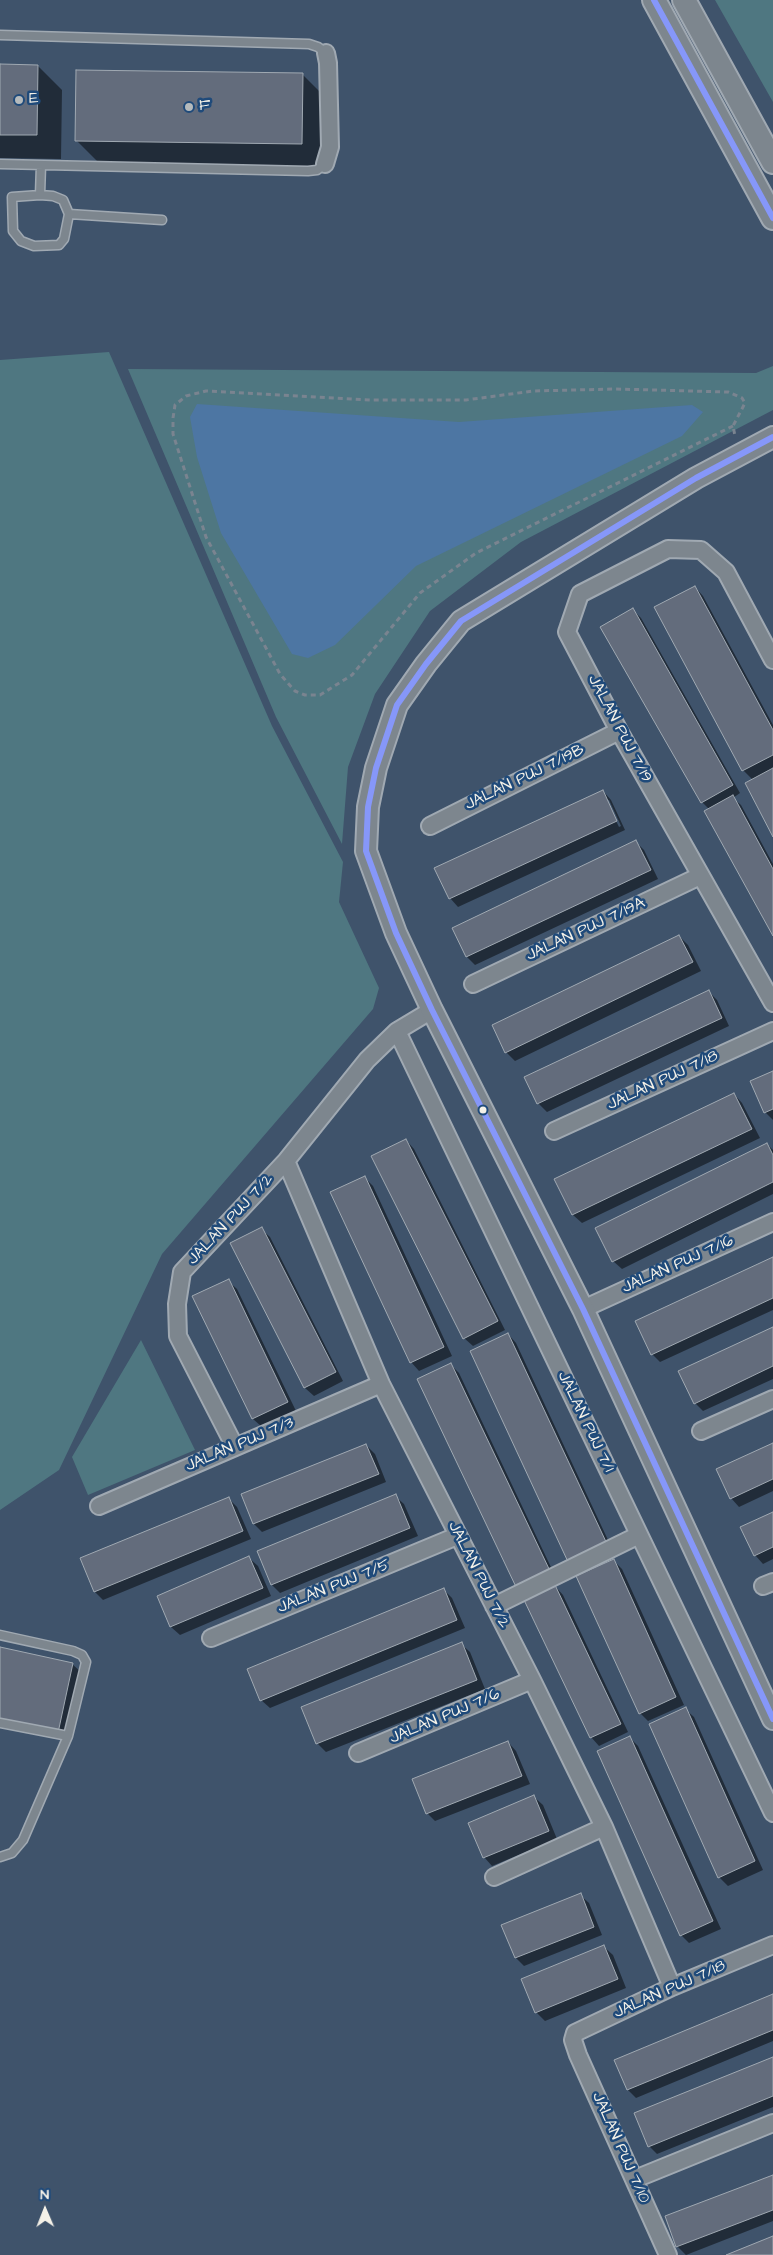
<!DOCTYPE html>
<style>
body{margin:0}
#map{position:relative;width:773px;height:2255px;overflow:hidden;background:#3f536b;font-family:"Architects Daughter",sans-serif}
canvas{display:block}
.north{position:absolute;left:20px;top:2185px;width:50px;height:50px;-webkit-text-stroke:4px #1f4a7a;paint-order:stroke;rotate:359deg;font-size:14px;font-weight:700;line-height:20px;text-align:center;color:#f4f1e8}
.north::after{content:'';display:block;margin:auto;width:18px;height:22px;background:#f4f1e8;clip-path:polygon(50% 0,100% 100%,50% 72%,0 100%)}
</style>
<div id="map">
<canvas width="773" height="2255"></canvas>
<div class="north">N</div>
</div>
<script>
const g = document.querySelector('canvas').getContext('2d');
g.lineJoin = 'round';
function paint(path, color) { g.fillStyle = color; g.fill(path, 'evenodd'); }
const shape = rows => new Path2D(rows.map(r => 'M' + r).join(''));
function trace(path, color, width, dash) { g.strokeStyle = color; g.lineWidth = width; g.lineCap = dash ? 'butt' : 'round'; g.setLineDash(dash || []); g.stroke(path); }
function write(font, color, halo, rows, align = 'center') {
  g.font = font + ' "Architects Daughter",sans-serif'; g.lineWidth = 5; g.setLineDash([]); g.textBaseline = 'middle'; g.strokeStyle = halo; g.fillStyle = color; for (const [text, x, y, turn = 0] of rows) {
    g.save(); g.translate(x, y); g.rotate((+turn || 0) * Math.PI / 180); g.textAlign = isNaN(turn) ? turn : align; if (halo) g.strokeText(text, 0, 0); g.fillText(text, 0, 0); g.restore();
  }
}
const green = shape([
 [715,0,773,0,773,102],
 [109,352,272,726,343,862,339,902,379,988,373,1009,162,1254,59,1470,0,1510,0,360],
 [773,366,773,410,521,542,430,611,375,694,348,767,342,844,276,717,128,369,756,373],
 [141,1340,195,1450,88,1495,72,1457]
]);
const water = shape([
 [197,404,459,422,692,405,703,412,682,436,416,566,335,645,308,658,292,654,221,533,197,457,190,417]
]);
const shadow = shape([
 [0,65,38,66,62,90,61,159,0,158],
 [302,74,326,98,325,168,100,164,76,140],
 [695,587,703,596,773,725,773,834,753,780,743,770],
 [633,610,641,618,740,793,733,798,741,805,773,864,773,934,709,809,702,802],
 [603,791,611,800,625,830,458,907,450,898],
 [606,800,609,800,621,826,619,827],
 [636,842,644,850,658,879,475,965,467,957],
 [679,936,688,945,701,971,515,1061,506,1052],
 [709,992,717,1000,729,1026,547,1112,538,1103],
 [773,1073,773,1120,765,1112],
 [734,1094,742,1103,760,1138,582,1223,573,1215,556,1180],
 [406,1140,414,1149,505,1330,473,1346,464,1338],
 [767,1144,773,1150,773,1194,622,1269,613,1261],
 [365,1178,373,1186,452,1356,419,1371,411,1362],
 [261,1229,270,1237,343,1381,314,1396,305,1388,232,1244],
 [773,1259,773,1310,660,1362,652,1354],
 [228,1281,237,1289,296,1411,262,1427,253,1419,194,1297],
 [773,1328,773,1379,703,1411,695,1403],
 [508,1334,516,1343,615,1555,579,1572],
 [451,1365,459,1373,558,1582,518,1588],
 [773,1444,773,1491,739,1507,731,1498],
 [366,1445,375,1454,386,1482,262,1532,254,1524],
 [395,1496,404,1504,418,1536,280,1593,272,1585],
 [229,1499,237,1507,251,1539,103,1600,95,1592],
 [773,1513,773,1559,763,1564,755,1555],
 [249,1558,258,1566,271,1596,180,1635,171,1627,158,1597],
 [613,1560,622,1569,684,1705,648,1721,640,1713],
 [555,1586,563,1595,628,1732,599,1746,591,1737],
 [444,1590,452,1598,465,1628,270,1708,261,1700],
 [461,1644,470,1652,485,1689,326,1752,317,1743],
 [0,1648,72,1664,81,1672,66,1740,0,1726],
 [685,1709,694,1717,763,1870,728,1886,719,1877],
 [630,1738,638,1746,721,1929,689,1943,681,1935],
 [508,1742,516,1751,530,1784,435,1821,427,1813],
 [534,1797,543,1805,557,1839,492,1866,484,1857],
 [580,1895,589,1903,602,1935,524,1966,516,1958],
 [604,1947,613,1955,626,1988,545,2021,536,2012],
 [773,1995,773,2041,636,2098,628,2090],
 [773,2058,773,2107,657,2154,649,2146],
 [773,2176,773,2221,686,2255,677,2246]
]);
const building = shape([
 [0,64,38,65,37,135,0,135,0,64],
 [76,70,303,73,302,144,75,141,76,70],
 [695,586,773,730,773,755,742,771,654,607,695,586],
 [633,608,733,785,701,803,600,627,633,608],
 [773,768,773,837,745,783,773,768],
 [603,790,617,821,449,899,434,868,603,790],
 [733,795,773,869,773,936,704,811,733,795],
 [636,840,651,870,466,957,452,928,636,840],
 [679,935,693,962,505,1053,492,1025,679,935],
 [709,990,722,1018,537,1104,524,1077,709,990],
 [773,1071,773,1109,764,1113,750,1081,773,1071],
 [734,1093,752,1129,572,1215,554,1179,734,1093],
 [406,1139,498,1321,463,1339,371,1156,406,1139],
 [767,1143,773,1155,773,1182,612,1262,595,1228,767,1143],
 [365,1176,444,1347,410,1363,330,1192,365,1176],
 [262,1227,336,1372,304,1388,230,1243,262,1227],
 [773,1257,773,1298,651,1355,635,1321,773,1257],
 [229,1279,288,1402,252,1419,192,1296,229,1279],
 [773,1327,773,1366,694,1404,678,1371,773,1327],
 [508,1333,608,1546,569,1564,470,1351,508,1333],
 [451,1363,551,1573,517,1589,417,1379,451,1363],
 [773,1443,773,1479,730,1499,716,1469,773,1443],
 [366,1444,379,1474,253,1524,241,1494,366,1444],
 [396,1494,410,1528,271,1585,257,1551,396,1494],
 [229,1497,243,1531,94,1592,80,1558,229,1497],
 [773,1512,773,1547,754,1556,740,1527,773,1512],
 [249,1556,263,1588,170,1627,157,1596,249,1556],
 [614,1559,676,1697,639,1714,576,1576,614,1559],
 [555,1585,621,1724,590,1738,524,1600,555,1585],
 [444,1588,457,1620,260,1701,247,1669,444,1588],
 [462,1642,477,1680,316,1744,301,1707,462,1642],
 [0,1647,73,1663,58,1733,0,1720,0,1647],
 [686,1707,755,1861,718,1878,649,1724,686,1707],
 [630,1736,713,1921,680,1936,597,1751,630,1736],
 [508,1741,522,1776,426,1814,412,1779,508,1741],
 [534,1795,549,1831,483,1858,468,1823,534,1795],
 [581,1893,594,1927,515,1958,501,1925,581,1893],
 [604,1945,618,1979,535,2013,521,1979,604,1945],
 [773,1994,773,2030,627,2090,614,2060,773,1994],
 [773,2057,773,2096,648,2147,634,2113,773,2057],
 [773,2175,773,2210,676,2247,665,2216,773,2175],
 [773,2236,773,2255,726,2255,773,2236]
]);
const path = shape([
 [733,426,476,553,420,593,352,675,320,695,305,695,295,691,280,674,206,537,173,434,173,418,175,405,186,396,206,391,371,400,466,400,533,391,616,389,728,392,742,398,745,403,733,426,735,436]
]);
const service = shape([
 [0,35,309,44,318,47,326,53],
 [0,164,308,171,317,170,325,164],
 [41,165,40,195,53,196,63,200,69,214,162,220],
 [40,195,12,197,13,231,21,241,34,246,59,245,64,239,69,214],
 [0,1635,73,1651,82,1655,86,1662,68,1736,23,1840,12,1853,0,1857],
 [0,1723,68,1736]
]);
const minor = shape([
 [325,164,330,147,328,63,326,53],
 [773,660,726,572,701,550,668,549,580,594,567,632,619,731,773,1003],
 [430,826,619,731],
 [473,984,700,876],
 [397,1031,773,1813],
 [554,1131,773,1031],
 [286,1161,381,1384,532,1680,604,1827,672,1987],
 [583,1309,773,1222],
 [701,1431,773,1399],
 [235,1447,178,1336,177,1304,182,1272,286,1161,367,1060,397,1031,432,1010],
 [99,1506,381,1384],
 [763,1586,773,1582],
 [494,1606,639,1535],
 [211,1638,457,1536],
 [358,1753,532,1680],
 [494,1877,604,1827],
 [635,2179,773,2123],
 [668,2255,578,2055,573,2040,575,2033,672,1987,773,1945]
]);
const tertiary = shape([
 [773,437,696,478,461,621,426,664,397,705,376,768,368,807,366,851,396,933,432,1010,583,1309,773,1719]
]);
const secondary = shape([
 [654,0,773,218],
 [684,0,773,162]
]);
const bus1 = shape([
 [654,0,773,218],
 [773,437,696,478,461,621,426,664,397,705,376,768,368,807,366,851,396,933,432,1010,583,1309,773,1719]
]);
const markers = [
 [19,100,5,"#b5babc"],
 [189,107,5,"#b5babc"],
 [483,1110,4.5,"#f4f1e8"]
];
const poiNames = [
 ["E",29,100],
 ["F",199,107]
];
const streetNames = [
 ["JALAN PUJ 7/19",619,729,62],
 ["JALAN PUJ 7/19B",525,778,-26],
 ["JALAN PUJ 7/19A",586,930,-25],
 ["JALAN PUJ 7/18",663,1081,-25],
 ["JALAN PUJ 7/2",231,1220,-47],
 ["JALAN PUJ 7/16",678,1265,-24],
 ["JALAN PUJ 7/1",585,1422,64],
 ["JALAN PUJ 7/3",240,1445,-23],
 ["JALAN PUJ 7/2",478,1575,63],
 ["JALAN PUJ 7/5",334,1587,-22],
 ["JALAN PUJ 7/6",445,1717,-23],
 ["JALAN PUJ 7/18",670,1990,-24],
 ["JALAN PUJ 7/10",620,2148,66]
];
paint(green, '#4f7781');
paint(water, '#4d76a3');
paint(shadow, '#0007');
paint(building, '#636c7c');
trace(building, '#a0a9b2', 1);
trace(service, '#a0a9b2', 11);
trace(minor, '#a0a9b2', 20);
trace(tertiary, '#a0a9b2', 24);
trace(secondary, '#a0a9b2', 26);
trace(path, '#7a8490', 3, [5, 4]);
trace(service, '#7d868e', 8);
trace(minor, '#7d868e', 16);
trace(tertiary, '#7d868e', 20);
trace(secondary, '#7d868e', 22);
trace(bus1, '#8697f9', 6);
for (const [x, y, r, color] of markers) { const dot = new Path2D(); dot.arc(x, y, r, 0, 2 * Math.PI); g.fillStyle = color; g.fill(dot); trace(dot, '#1f4a7a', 2); }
write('16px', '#f4f1e8', '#1f4a7a', poiNames, 'left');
write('16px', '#f4f1e8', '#1f4a7a', streetNames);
</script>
